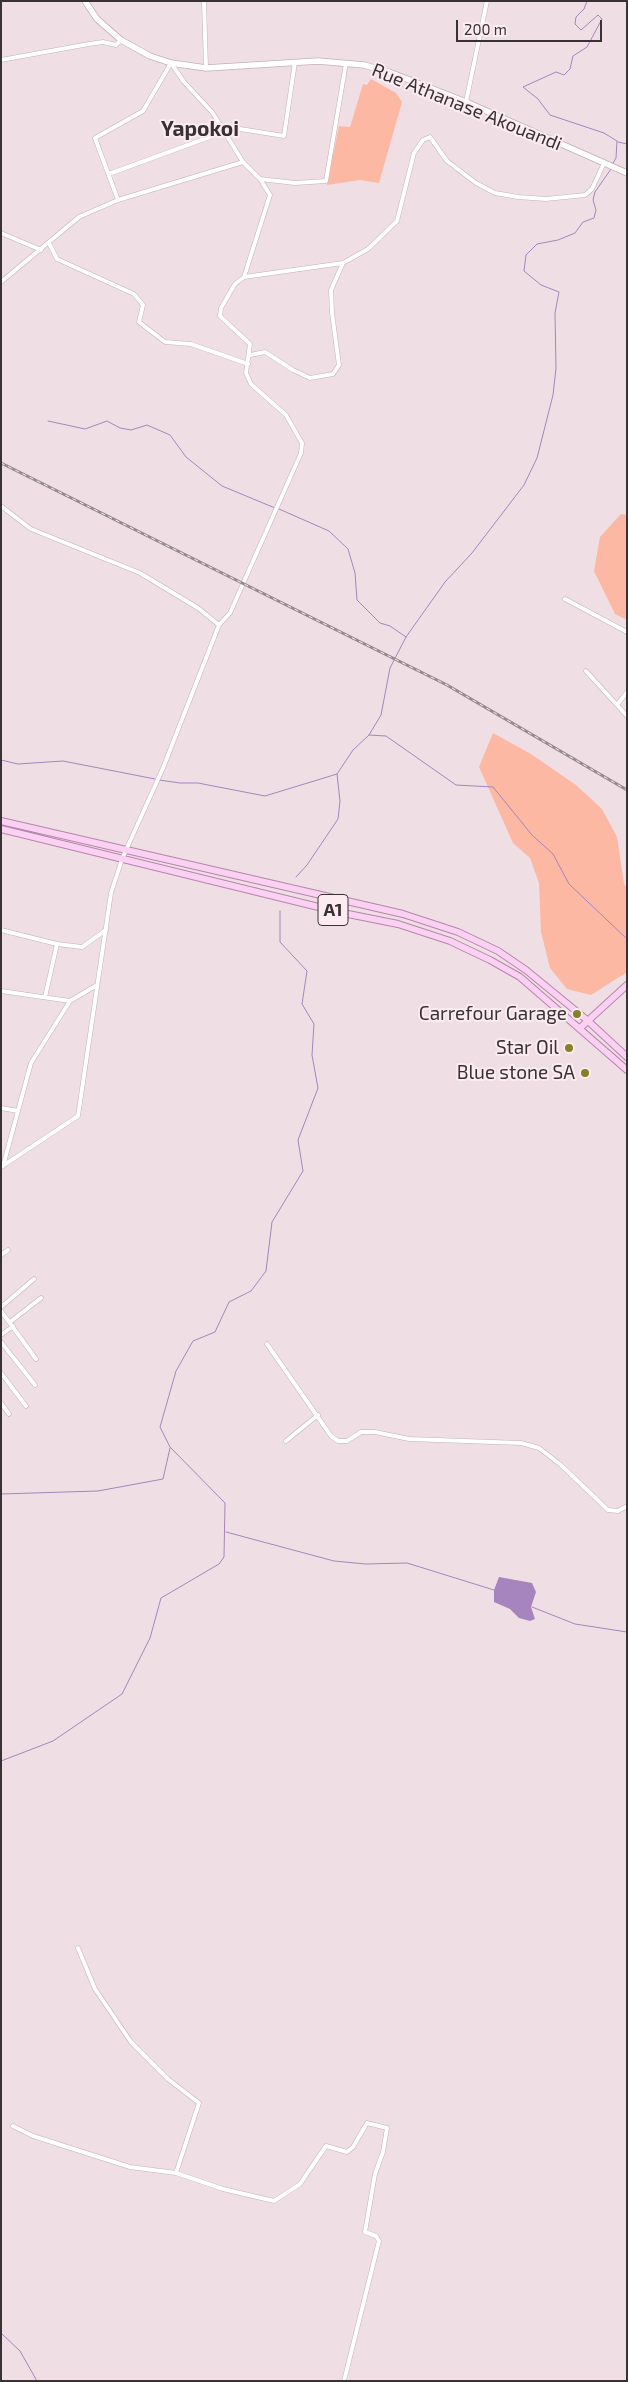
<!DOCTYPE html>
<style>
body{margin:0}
#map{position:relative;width:628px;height:2382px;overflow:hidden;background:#efdfe4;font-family:"Exo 2",sans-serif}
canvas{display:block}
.frame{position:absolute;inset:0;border:2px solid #383234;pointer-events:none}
.scale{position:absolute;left:456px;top:20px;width:146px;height:22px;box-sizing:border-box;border:2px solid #383234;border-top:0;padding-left:6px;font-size:15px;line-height:18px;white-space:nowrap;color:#383234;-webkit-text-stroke:4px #fcecf1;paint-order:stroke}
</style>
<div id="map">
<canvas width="628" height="2382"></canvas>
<div class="frame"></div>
<div class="scale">200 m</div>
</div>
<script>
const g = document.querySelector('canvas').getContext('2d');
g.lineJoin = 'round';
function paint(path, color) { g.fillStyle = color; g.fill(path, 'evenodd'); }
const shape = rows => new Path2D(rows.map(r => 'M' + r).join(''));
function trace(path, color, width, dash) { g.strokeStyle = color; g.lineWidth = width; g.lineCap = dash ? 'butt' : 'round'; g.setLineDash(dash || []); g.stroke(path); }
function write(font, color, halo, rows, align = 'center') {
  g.font = font + ' "Exo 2",sans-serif'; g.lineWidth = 4; g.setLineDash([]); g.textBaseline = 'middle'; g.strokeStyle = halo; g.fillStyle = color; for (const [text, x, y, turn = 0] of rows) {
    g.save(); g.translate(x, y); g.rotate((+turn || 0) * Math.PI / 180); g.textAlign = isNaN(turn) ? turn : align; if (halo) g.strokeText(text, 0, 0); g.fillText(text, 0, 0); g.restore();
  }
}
const green = shape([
 [371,79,396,93,402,102,379,183,360,180,327,185,339,126,350,127,363,84,367,85],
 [621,514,627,515,627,620,615,614,594,571,600,537],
 [493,733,531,754,576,785,602,809,617,837,624,884,627,887,627,972,591,995,567,989,550,968,541,932,539,883,530,858,513,843,479,767]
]);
const water = shape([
 [499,1577,532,1583,536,1592,531,1607,535,1619,530,1621,519,1618,510,1609,494,1602,494,1590]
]);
const stream = shape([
 [587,1,584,9,576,17,575,24,581,30,598,15,602,19,587,47,573,56,570,69,564,75,556,72,523,87,538,99,550,115,604,133,617,141,616,158,612,165],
 [618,142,627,144],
 [48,421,85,429,107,421,120,428,131,430,147,425,170,435,186,457,222,486,275,508],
 [279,509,329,531,348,549,355,573,357,600,380,623,390,626,406,637],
 [369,735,386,736,456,785,493,787,532,835,553,854,569,884,627,939],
 [1,760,18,764,63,761,155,779],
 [159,780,180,783,198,783,265,796,337,774],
 [296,877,307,865,338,819,340,801,337,774,353,750,369,735,381,715,390,668,406,637,445,582,472,553,524,485,537,458,553,395,556,368,555,313,559,292,541,285,524,271,526,255,537,244,558,240,575,233,583,222,594,218,596,210,593,200,595,192,611,169],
 [1,1494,98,1491,163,1479,170,1448],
 [226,1532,334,1561,366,1564,407,1563,494,1590],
 [532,1607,575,1624,627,1632],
 [1,1761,53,1741,122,1694,150,1638,161,1598,219,1564,224,1557,225,1503,170,1447,160,1427,176,1371,193,1341,215,1332,229,1302,251,1291,266,1271,272,1222,303,1171,298,1140,318,1088,312,1055,314,1024,302,1004,307,971,280,942,280,911],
 [1,2333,20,2351,37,2381]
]);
const street = shape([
 [204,1,206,68],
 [1,60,89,44,103,42,116,45,121,40],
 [466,102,487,1],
 [109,174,234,128,284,136,295,62],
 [260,179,295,183,326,181,346,63],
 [1,233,41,250],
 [49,243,57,259,134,294,143,305,139,322,165,342,191,344,248,364],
 [244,277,343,263,368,249,397,221,414,153,423,140,430,137,447,161,476,183,495,193,518,197,546,199,585,195,592,189,604,163],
 [1,282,79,217,118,200,243,162],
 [250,355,265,352,293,370,310,378,333,374,339,365,332,313,331,290,343,263],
 [1,506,31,529,140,573,198,608,219,625],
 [565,599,627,632],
 [586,671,627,716],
 [617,705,627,692],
 [1,930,57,944,82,947,106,930],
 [1,991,70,1001],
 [45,997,57,944],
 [1,1108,18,1111],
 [3,1166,31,1063,70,1001,97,985],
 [1,1167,78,1116,111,893,122,859,163,768,219,625,230,613,301,453,302,443,286,415,251,384,246,373,250,344,220,316,221,308,235,284,244,277,270,195,260,179,243,162,212,112,184,82,171,63,143,111,95,138,118,200],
 [1,1255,8,1250],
 [1,1307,34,1279],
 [1,1311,36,1359],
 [10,1322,41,1298],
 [1,1335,13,1326],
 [1,1342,35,1385],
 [267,1344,331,1436,338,1441,347,1441,361,1432,375,1432,409,1439,521,1443,539,1448,561,1465,608,1510,618,1511,627,1506],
 [1,1373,26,1406],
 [1,1403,9,1414],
 [286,1441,318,1415],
 [78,1948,95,1989,131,2042,168,2079,199,2103,176,2173,223,2189,274,2201,300,2184,326,2146,347,2152,353,2147,367,2123,387,2128,383,2152,375,2174,365,2232,376,2236,379,2241,344,2381],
 [13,2126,33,2136,130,2167,176,2173]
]);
const secondary = shape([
 [85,1,97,19,121,40,150,56,171,63,206,68,318,61,364,65,389,72,466,102,627,173]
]);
const primary = shape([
 [1,821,403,914,458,932,498,951,526,970,587,1020,627,1057],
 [1,829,343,913,398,924,450,941,490,960,520,977,627,1070],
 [580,1028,627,985]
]);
const rail = shape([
 [1,463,447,685,627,790]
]);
const markers = [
 [577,1014,5,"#888028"],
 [569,1048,5,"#888028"],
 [585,1073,5,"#888028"]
];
const shields = [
 [333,910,30]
];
const shieldNames = [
 ["A1",333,910]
];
const streetNames = [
 ["Rue Athanase Akouandi",467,107,22]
];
const poiNames = [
 ["Carrefour Garage",567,1014],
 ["Star Oil",559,1048],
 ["Blue stone SA",575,1073]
];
const quarterNames = [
 ["Yapokoi",200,129]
];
paint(green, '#fcb8a2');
paint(water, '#a684bd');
trace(stream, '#a684bd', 1);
trace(street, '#c1b2b7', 5);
trace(secondary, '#c1b2b7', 7);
trace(primary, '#b586ab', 8);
trace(street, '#fff', 4);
trace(secondary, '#fff', 5.5);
trace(primary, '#fbd1f3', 6);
trace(rail, '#94898d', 3);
trace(rail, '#fcecf1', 1, [4]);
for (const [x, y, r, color] of markers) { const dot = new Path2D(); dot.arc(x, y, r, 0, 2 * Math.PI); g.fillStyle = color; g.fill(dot); trace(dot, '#fcecf1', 2); }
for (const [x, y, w] of shields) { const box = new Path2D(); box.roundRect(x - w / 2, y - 15.5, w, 31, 4); g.fillStyle = '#fcecf1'; g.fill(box); trace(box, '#383234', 1); }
write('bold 18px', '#383234', null, shieldNames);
write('19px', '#383234', '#fcecf1', streetNames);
write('19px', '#383234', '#fcecf1', poiNames, 'right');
write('bold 21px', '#383234', '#fcecf1', quarterNames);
</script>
